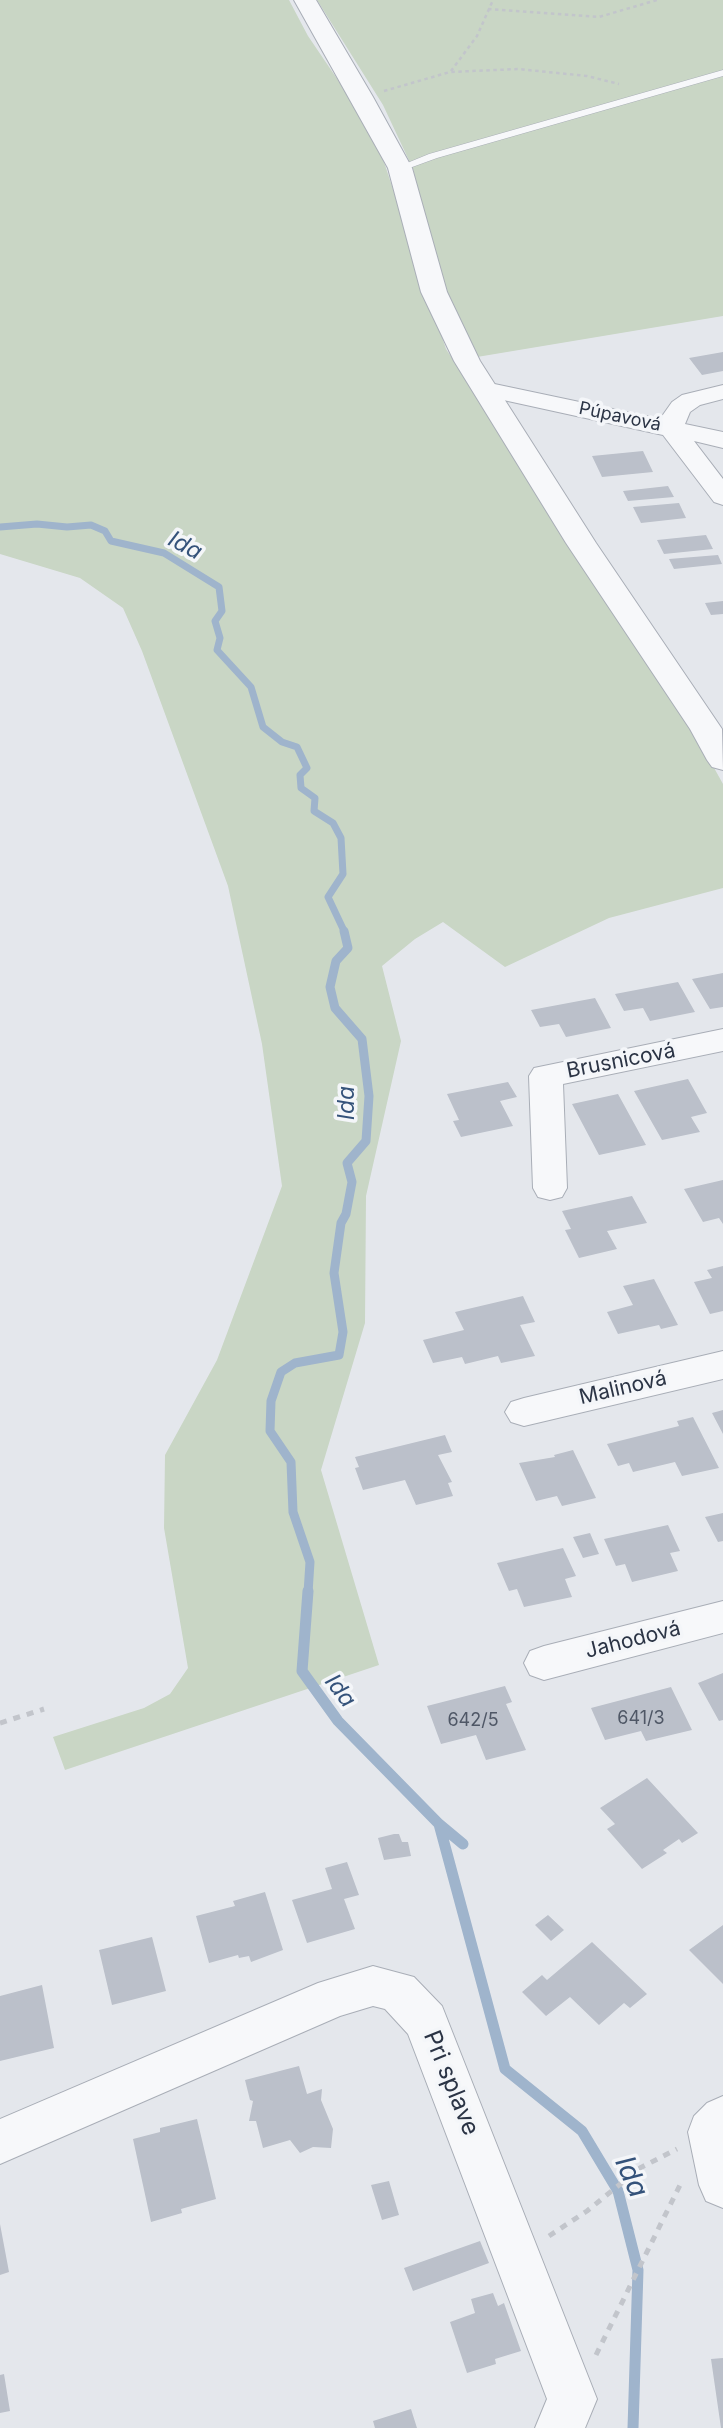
<!DOCTYPE html>
<meta charset="utf-8">
<style>
body{margin:0}
canvas{display:block;background:#e4e7ec}
</style>
<canvas width="723" height="2428"></canvas>
<script>
const g = document.querySelector('canvas').getContext('2d');
g.lineJoin = 'round';
function paint(path, color) { g.fillStyle = color; g.fill(path, 'evenodd'); }
const shape = rows => new Path2D(rows.map(r => 'M' + r).join(''));
function trace(path, color, width, dash) { g.strokeStyle = color; g.lineWidth = width; g.lineCap = dash ? 'butt' : 'round'; g.setLineDash(dash || []); g.stroke(path); }
function write(font, color, halo, rows, align = 'center') {
  g.font = font + ' Inter,sans-serif'; g.lineWidth = 7; g.setLineDash([]); g.textBaseline = 'middle'; g.strokeStyle = halo; g.fillStyle = color; for (const [text, x, y, turn = 0] of rows) {
    g.save(); g.translate(x, y); g.rotate((+turn || 0) * Math.PI / 180); g.textAlign = isNaN(turn) ? turn : align; if (halo) g.strokeText(text, 0, 0); g.fillText(text, 0, 0); g.restore();
  }
}
const green = shape([
 [0,0,289,0,308,36,342,86,382,156,446,349,693,730,723,784,723,888,609,918,505,967,443,922,415,939,382,966,401,1041,366,1196,365,1323,321,1470,379,1665,65,1770,53,1737,144,1708,170,1694,188,1668,164,1528,165,1455,217,1360,282,1186,262,1044,228,886,142,651,123,608,80,578,0,554],
 [317,0,723,0,723,316,471,358,445,290,413,169,383,105]
]);
const streamFar2 = shape([
 [0,527,37,524,67,527,91,525,105,531,111,541,164,553,219,587,222,611,215,621,220,638,217,650,251,687,263,727,282,742,297,747,307,768,300,775,301,788,315,798,314,811,333,823,341,838,343,874,328,897,345,933]
]);
const streamFar1 = shape([
 [308,1593,310,1562,293,1512,291,1462,270,1431,271,1401,281,1372,295,1363,339,1355,343,1332,334,1273,341,1223,346,1214,352,1182,347,1163,366,1141,369,1096,362,1039,335,1008,330,987,336,961,348,948,344,931]
]);
const stream = shape([
 [308,1591,302,1671,338,1721,439,1824,463,1844],
 [439,1824,505,2069,582,2131,618,2191,638,2270,633,2428]
]);
const building = shape([
 [723,352,723,371,702,375,689,358],
 [643,451,653,472,602,477,592,456],
 [668,486,674,497,628,501,623,491],
 [679,503,686,518,641,523,633,507],
 [706,535,713,549,664,554,657,540],
 [718,555,722,564,674,569,669,559],
 [723,601,723,614,711,615,705,603],
 [723,973,723,1007,710,1009,692,979],
 [678,982,695,1012,650,1021,643,1008,624,1011,615,994],
 [595,998,611,1028,566,1037,559,1024,540,1027,531,1010],
 [688,1079,707,1113,691,1117,700,1132,662,1140,634,1091],
 [508,1082,517,1097,500,1101,513,1126,461,1137,453,1121,459,1120,447,1094],
 [618,1094,646,1145,599,1155,572,1104],
 [723,1180,723,1224,719,1218,703,1222,684,1189],
 [632,1196,647,1223,607,1231,617,1249,579,1258,565,1230,571,1229,562,1211],
 [723,1266,723,1311,710,1314,694,1282,712,1278,707,1270],
 [654,1279,678,1325,661,1329,659,1325,618,1334,607,1312,633,1305,623,1286],
 [523,1296,535,1322,520,1325,535,1356,501,1363,498,1356,465,1364,462,1357,433,1363,423,1340,464,1330,455,1312],
 [723,1410,723,1434,712,1413],
 [693,1417,719,1468,682,1476,675,1462,633,1472,629,1463,618,1466,607,1444,679,1426,677,1421],
 [445,1435,452,1452,438,1455,452,1482,448,1483,453,1496,416,1505,405,1480,363,1490,355,1468,359,1467,355,1457],
 [573,1450,596,1498,562,1506,557,1496,536,1501,519,1463,555,1457,554,1455],
 [723,1513,723,1541,718,1542,705,1517],
 [668,1525,680,1551,670,1553,678,1571,632,1582,625,1564,616,1566,604,1539],
 [590,1533,599,1554,583,1558,573,1537],
 [563,1548,576,1576,565,1579,572,1597,524,1607,517,1589,509,1591,497,1563],
 [723,1673,723,1720,719,1721,698,1683],
 [505,1686,512,1702,506,1704,526,1750,486,1760,476,1735,441,1744,427,1706],
 [671,1687,692,1730,646,1741,641,1731,605,1740,591,1708],
 [647,1778,698,1833,682,1843,679,1839,663,1850,667,1853,642,1869,607,1829,615,1824,600,1808],
 [394,1834,399,1834,402,1842,408,1842,411,1856,384,1860,378,1838],
 [347,1862,359,1895,344,1899,355,1929,307,1943,292,1900,332,1889,325,1868],
 [265,1892,283,1950,251,1962,249,1956,239,1958,238,1955,209,1963,196,1916,235,1906,233,1901],
 [548,1915,564,1930,551,1941,535,1925],
 [723,1925,723,1984,689,1950],
 [152,1937,166,1991,112,2005,99,1950],
 [592,1942,647,1994,630,2008,624,2003,599,2025,570,1997,546,2016,522,1992,542,1975,547,1980],
 [42,1985,54,2048,0,2061,0,1996],
 [299,2066,307,2094,322,2089,321,2100,333,2129,331,2148,313,2147,300,2153,290,2140,263,2148,256,2121,249,2121,253,2101,250,2100,245,2080],
 [197,2119,216,2199,181,2209,182,2213,151,2222,133,2139,160,2132,160,2128],
 [389,2181,399,2215,382,2220,371,2185],
 [0,2224,9,2272,0,2275],
 [480,2241,489,2263,413,2291,404,2268],
 [493,2293,498,2306,504,2303,521,2351,495,2359,496,2364,467,2373,450,2322,475,2313,471,2299],
 [723,2358,723,2428,721,2428,711,2359],
 [4,2374,10,2411,0,2413,0,2375],
 [411,2409,417,2428,375,2428,373,2421]
]);
const pathFar1 = shape([
 [488,9,599,17,657,0],
 [451,71,477,36,493,0],
 [384,91,450,72,518,69,587,76,619,84]
]);
const path = shape([
 [0,1723,44,1709],
 [549,2236,587,2211,640,2168,677,2149],
 [596,2355,682,2181]
]);
const service = shape([
 [723,70,723,76,437,158,404,170,395,168,429,154,723,70]
]);
const minor = shape([
 [485,382,660,419,672,402,682,395,723,385,723,399,700,405,690,412,685,424,723,432,723,448,694,441,723,479,723,505,714,502,663,435,476,394,473,389,476,384,485,382],
 [723,1029,723,1051,563,1084,567,1188,562,1197,550,1200,538,1197,533,1188,529,1076,534,1068,723,1029],
 [723,1351,723,1379,524,1426,511,1422,505,1412,511,1402,524,1398,723,1351],
 [723,1601,723,1633,544,1680,530,1675,524,1663,530,1651,544,1646,723,1601],
 [373,1966,414,1977,442,2006,597,2399,585,2428,535,2428,547,2399,408,2034,385,2009,373,2006,340,2016,0,2164,0,2119,318,1983,373,1966],
 [723,2096,723,2208,706,2201,699,2185,688,2132,694,2116,707,2103,723,2096]
]);
const tertiary = shape([
 [294,0,316,0,373,97,412,168,447,292,480,361,596,543,722,729,723,770,712,767,707,760,690,729,566,543,454,361,421,292,388,168,294,0]
]);
const farStreetnames = [
 ["Púpavová",620,417,12]
];
const numberNames = [
 ["641/3",641,1719],
 ["642/5",473,1721]
];
const streetNames = [
 ["Brusnicová",621,1061,-11],
 ["Malinová",623,1388,-13],
 ["Jahodová",633,1640,-14]
];
const waterNames = [
 ["Ida",185,546,28],
 ["Ida",347,1103,-90],
 ["Ida",340,1691,53]
];
const nearStreetnames = [
 ["Pri splave",451,2083,68]
];
const nearWaternames = [
 ["Ida",631,2177,66]
];
paint(green, '#c9d6c5');
trace(streamFar2, '#9fb4cc', 7);
trace(streamFar1, '#9fb4cc', 9);
trace(stream, '#9fb4cc', 11);
paint(building, '#bbc0ca');
trace(service, '#a9aeb7', 1);
trace(minor, '#a9aeb7', 2);
trace(tertiary, '#a9aeb7', 2);
trace(pathFar1, '#c2c5cb', 2.5, [3.5, 3.5]);
trace(path, '#c2c5cb', 5, [7, 7]);
paint(service, '#f7f8fa');
paint(minor, '#f7f8fa');
paint(tertiary, '#f7f8fa');
write('18px', '#2b3445', '#f4f6f9', farStreetnames);
write('18px', '#4f5766', null, numberNames);
write('21px', '#2b3445', '#f4f6f9', streetNames);
write('italic 23px', '#34527a', '#f4f6f9', waterNames);
write('24px', '#2b3445', '#f4f6f9', nearStreetnames);
write('italic 28px', '#34527a', '#f4f6f9', nearWaternames);
</script>
